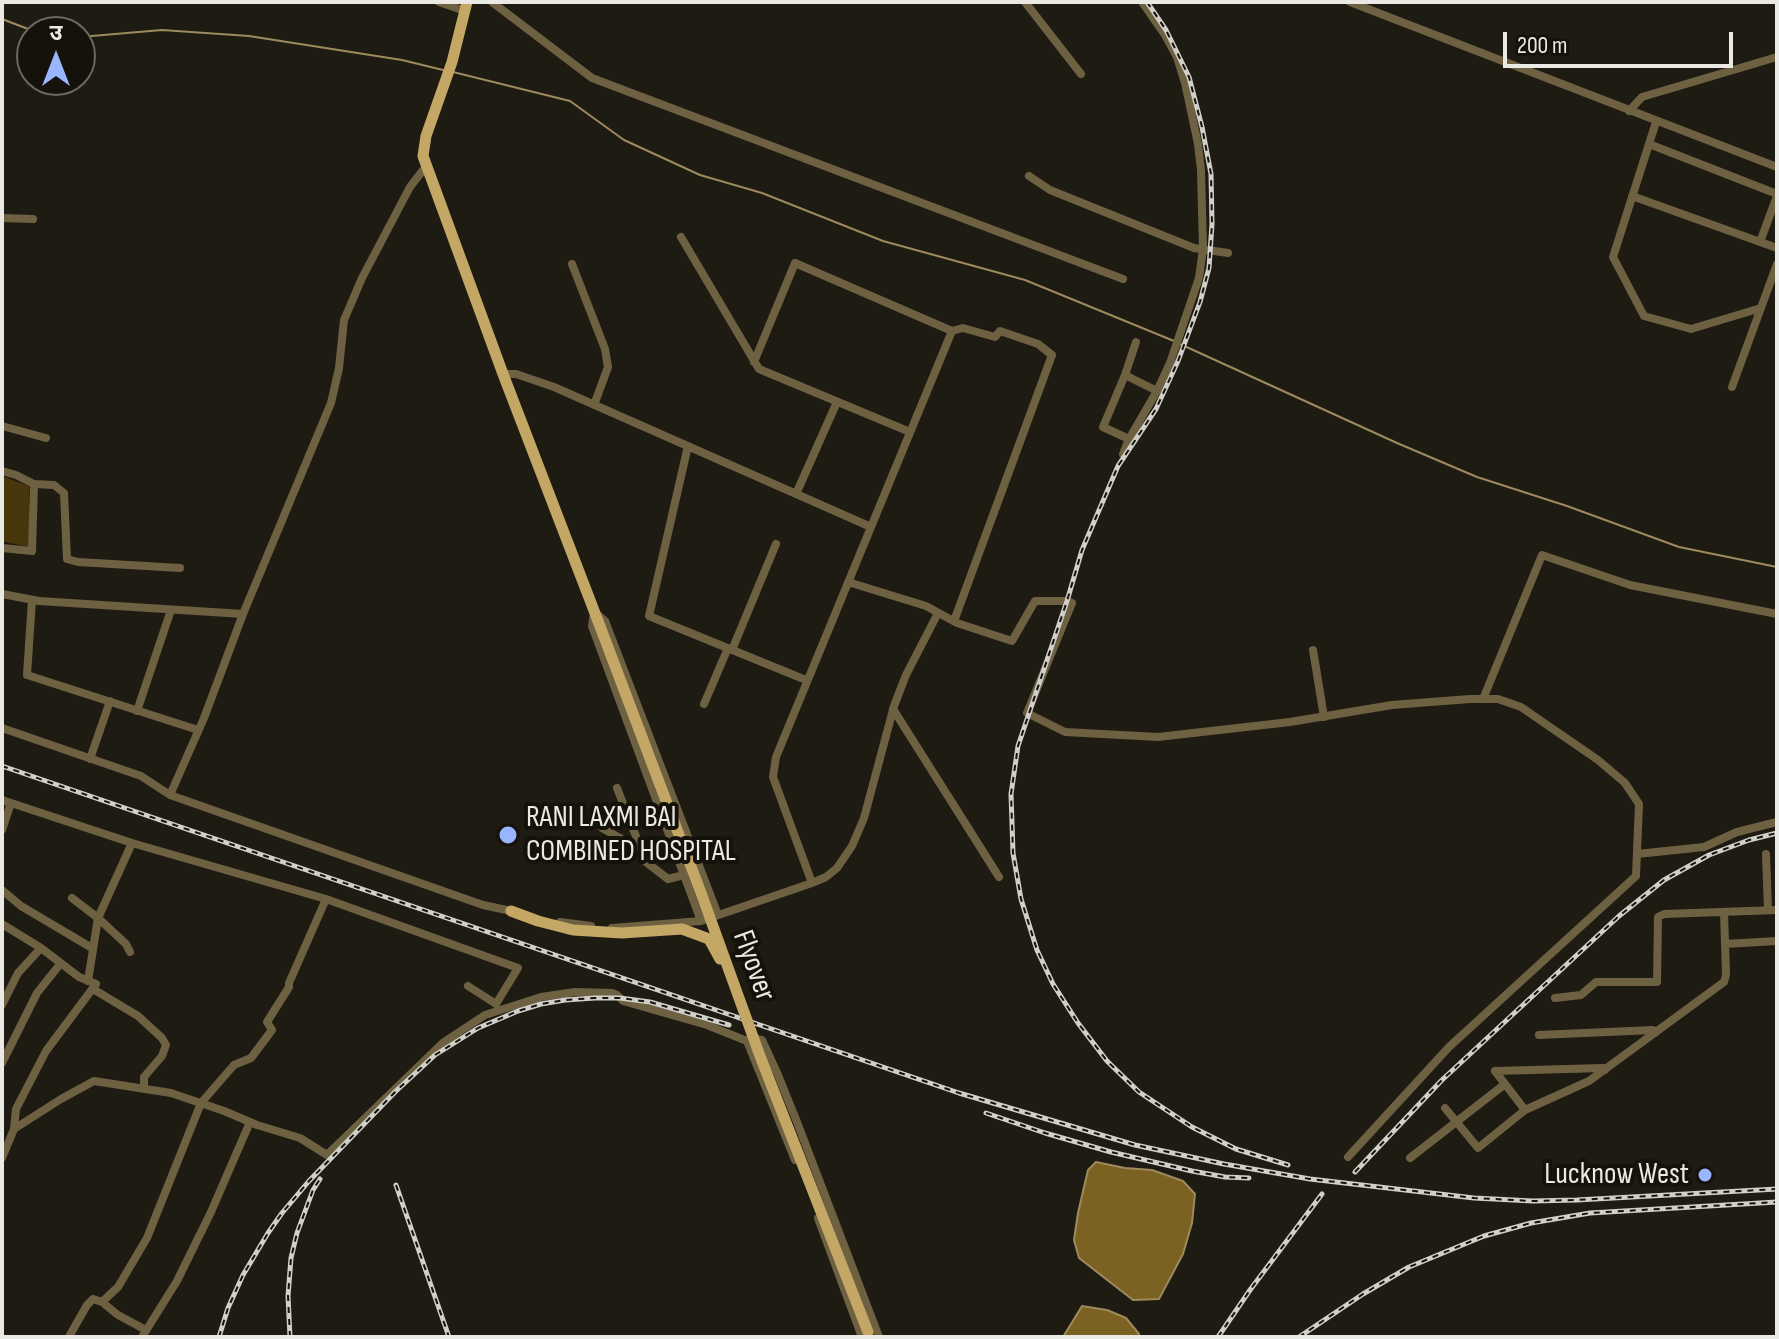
<!DOCTYPE html>
<meta charset="utf-8">
<style>
body{margin:0}
#map{position:relative;width:1779px;height:1339px;overflow:hidden;background:#1e1b13;font-family:"Sofia Sans Condensed","Noto Sans Devanagari",sans-serif}
canvas{display:block}
.frame{position:absolute;inset:0;border:4px solid #ebe9e3;pointer-events:none}
.north{position:absolute;left:16px;top:16px;width:80px;height:80px;box-sizing:border-box;background:#15120b;border:2px solid #6b6861;border-radius:50%;rotate:0deg;font-size:22px;font-weight:700;line-height:32px;text-align:center;color:#ebe9e3}
.north::after{content:'';display:block;margin:auto;width:28px;height:36px;background:#98b5fd;clip-path:polygon(50% 0,100% 100%,50% 72%,0 100%)}
.scale{position:absolute;left:1503px;top:32px;width:230px;height:36px;box-sizing:border-box;border:4px solid #ebe9e3;border-top:0;padding-left:10px;font-size:24px;line-height:28px;white-space:nowrap;color:#ebe9e3;-webkit-text-stroke:6px #15120b;paint-order:stroke}
</style>
<div id="map">
<canvas width="1779" height="1339"></canvas>
<div class="frame"></div>
<div class="north">उ</div>
<div class="scale">200 m</div>
</div>
<script>
const g = document.querySelector('canvas').getContext('2d');
g.lineJoin = 'round';
function paint(path, color) { g.fillStyle = color; g.fill(path, 'evenodd'); }
const shape = rows => new Path2D(rows.map(r => 'M' + r).join(''));
function trace(path, color, width, dash) { g.strokeStyle = color; g.lineWidth = width; g.lineCap = dash ? 'butt' : 'round'; g.setLineDash(dash || []); g.stroke(path); }
function write(font, color, halo, rows, align = 'center') {
  g.font = font + ' "Sofia Sans Condensed",sans-serif'; g.lineWidth = 8; g.setLineDash([]); g.textBaseline = 'middle'; g.strokeStyle = halo; g.fillStyle = color; for (const [text, x, y, turn = 0] of rows) {
    g.save(); g.translate(x, y); g.rotate((+turn || 0) * Math.PI / 180); g.textAlign = isNaN(turn) ? turn : align; if (halo) g.strokeText(text, 0, 0); g.fillText(text, 0, 0); g.restore();
  }
}
const green = shape([
 [2,476,29,486,29,547,2,541]
]);
const water = shape([
 [1096,1162,1125,1168,1152,1170,1183,1181,1195,1194,1192,1223,1183,1254,1159,1299,1133,1300,1079,1258,1074,1240,1078,1213,1088,1170,1096,1162],
 [1082,1306,1107,1310,1126,1318,1139,1334,1139,1337,1063,1337,1082,1306]
]);
const stream = shape([
 [2,19,36,32],
 [80,37,162,30,249,36,402,60,443,70],
 [453,72,570,101,624,140,700,175,762,193,883,241,1025,280,1174,341],
 [1180,344,1397,443,1477,477,1567,506,1679,547,1777,567]
]);
const minor = shape([
 [439,2,465,11],
 [492,2,592,78,1123,279],
 [1025,2,1081,74],
 [1350,2,1777,167],
 [1629,111,1642,97,1777,57],
 [1656,122,1613,257,1644,316,1691,329,1761,308],
 [1649,144,1777,194],
 [1029,176,1050,190,1194,248,1228,253],
 [1632,196,1777,248],
 [2,218,33,219],
 [681,237,759,369,910,432],
 [1760,242,1777,196],
 [572,264,605,349,608,367,594,405],
 [754,362,795,263,952,331,963,328,995,337,1000,331,1038,344,1052,355,954,621],
 [503,374,516,374,554,387,871,527],
 [1125,375,1157,391],
 [1732,387,1777,264],
 [2,426,46,438],
 [1129,439,1103,427,1125,375,1136,342],
 [688,446,649,616,806,680],
 [1123,454,1129,439,1157,391,1170,363,1199,278,1203,249,1201,170,1198,144,1185,83,1177,57,1165,35,1142,2],
 [2,471,16,475,34,484,54,485,64,493,67,559,78,562,180,568],
 [796,494,837,402],
 [2,548,32,551,34,484],
 [848,582,926,606,957,623,1012,641,1035,601,1067,601,1072,603,1027,713,1065,732,1158,737,1290,722,1392,705,1470,699,1498,699,1521,707,1598,760,1625,783,1639,804,1636,876,1449,1047,1348,1157],
 [2,594,39,601,243,614],
 [32,600,27,675,198,730],
 [594,612,592,626,701,921],
 [597,614,605,621,718,915],
 [732,650,776,544],
 [1313,650,1324,717],
 [1483,699,1542,555,1630,585,1777,614],
 [704,704,728,648],
 [893,709,999,877],
 [137,711,171,610],
 [2,728,141,776,170,795,483,905,516,912],
 [90,759,110,701],
 [617,788,646,862,668,879,684,875],
 [170,795,204,718,243,614,331,403,339,368,344,320,362,278,410,187,427,165],
 [2,800,132,843,326,899],
 [602,828,629,843,639,844],
 [2,830,11,803],
 [1637,854,1704,847,1737,832,1777,822],
 [1766,854,1768,910],
 [812,883,773,777,776,757,952,331],
 [2,890,21,906,92,948],
 [72,898,98,918,126,944,130,952],
 [560,922,591,926],
 [2,924,41,948,79,977,96,984,46,1051,16,1109,14,1129,61,1099,94,1081,171,1093,224,1111,257,1125,300,1138,327,1155,444,1042,485,1015,541,997,575,992,612,993,617,995,623,1001,707,1025,747,1041],
 [612,928,701,921,812,883,826,877,837,868,852,846,864,818,894,706,906,675,938,613],
 [1725,944,1777,941],
 [88,981,98,918,132,843],
 [93,989,138,1016,162,1038,166,1045,162,1056,144,1077,144,1089],
 [1555,998,1581,995,1596,982,1657,982,1658,917,1664,914,1777,910],
 [2,1005,18,973,41,948],
 [1539,1035,1653,1030,1655,1033],
 [2,1063,37,993,61,963],
 [1495,1071,1603,1068,1605,1070],
 [1495,1071,1525,1110],
 [1445,1108,1478,1148,1525,1110,1589,1081,1724,982,1726,975,1724,912],
 [2,1158,14,1129],
 [1410,1158,1505,1084],
 [795,1160,747,1041,750,1038,762,1040,778,1075,797,1122,879,1337],
 [818,1218,862,1337],
 [102,1302,118,1287,147,1238,201,1103,234,1065,251,1058,272,1030,267,1022,289,987,289,983,326,899,518,968,496,1004,468,986],
 [70,1335,87,1305,93,1299,102,1302,118,1315,146,1330],
 [142,1337,177,1281,211,1212,250,1122]
]);
const major = shape([
 [467,2,452,62,426,136,423,156,503,374,598,621],
 [511,911,538,921,573,930,622,933,682,929,709,939,720,959]
]);
const rail = shape([
 [1147,2,1166,30,1189,77,1202,127,1211,174,1212,224,1209,268,1200,302,1178,361,1156,409,1118,466,1082,550,1067,601,1018,746,1011,794,1013,853,1021,899,1037,950,1053,984,1078,1023,1107,1061,1139,1092,1192,1127,1236,1149,1288,1165],
 [2,766,959,1093,1135,1145,1224,1164,1310,1179,1474,1198,1533,1201,1577,1200,1777,1189],
 [986,1113,1045,1133,1111,1152,1192,1171,1225,1177,1249,1178],
 [1355,1172,1442,1080,1619,916,1664,880,1709,855,1749,840,1777,833],
 [396,1185,449,1337],
 [219,1337,228,1308,243,1275,268,1233,282,1213,309,1181,396,1091,435,1055,478,1028,518,1011,541,1004,565,1000,595,998,620,998,650,1002,729,1025],
 [290,1337,288,1296,291,1258,297,1233,313,1190,320,1179],
 [1218,1337,1250,1290,1322,1194],
 [1299,1337,1363,1294,1409,1267,1484,1236,1531,1223,1590,1213,1777,1202]
]);
const majorBridge = shape([
 [598,621,701,893,760,1056,868,1332]
]);
const markers = [
 [508,835,10,"#98b5fd"],
 [1705,1175,8,"#98b5fd"]
];
const poiNames = [
 ["RANI LAXMI BAI",526,818],
 ["COMBINED HOSPITAL",526,852],
 ["Lucknow West",1689,1175,"right"]
];
const streetNames = [
 ["Flyover",753,966,70]
];
paint(green, '#47360b');
paint(water, '#7b6223');
trace(water, '#9d8a5d', 2);
trace(stream, '#9d8a5d', 2);
trace(minor, '#6e6142', 8);
trace(major, '#c4a765', 11);
trace(rail, '#d1cfc9', 5);
trace(rail, '#15120b', 2, [6]);
trace(majorBridge, '#c4a765', 11);
for (const [x, y, r, color] of markers) { const dot = new Path2D(); dot.arc(x, y, r, 0, 2 * Math.PI); g.fillStyle = color; g.fill(dot); trace(dot, '#15120b', 3); }
write('30px', '#ebe9e3', '#15120b', poiNames, 'left');
write('30px', '#ebe9e3', '#15120b', streetNames);
</script>
